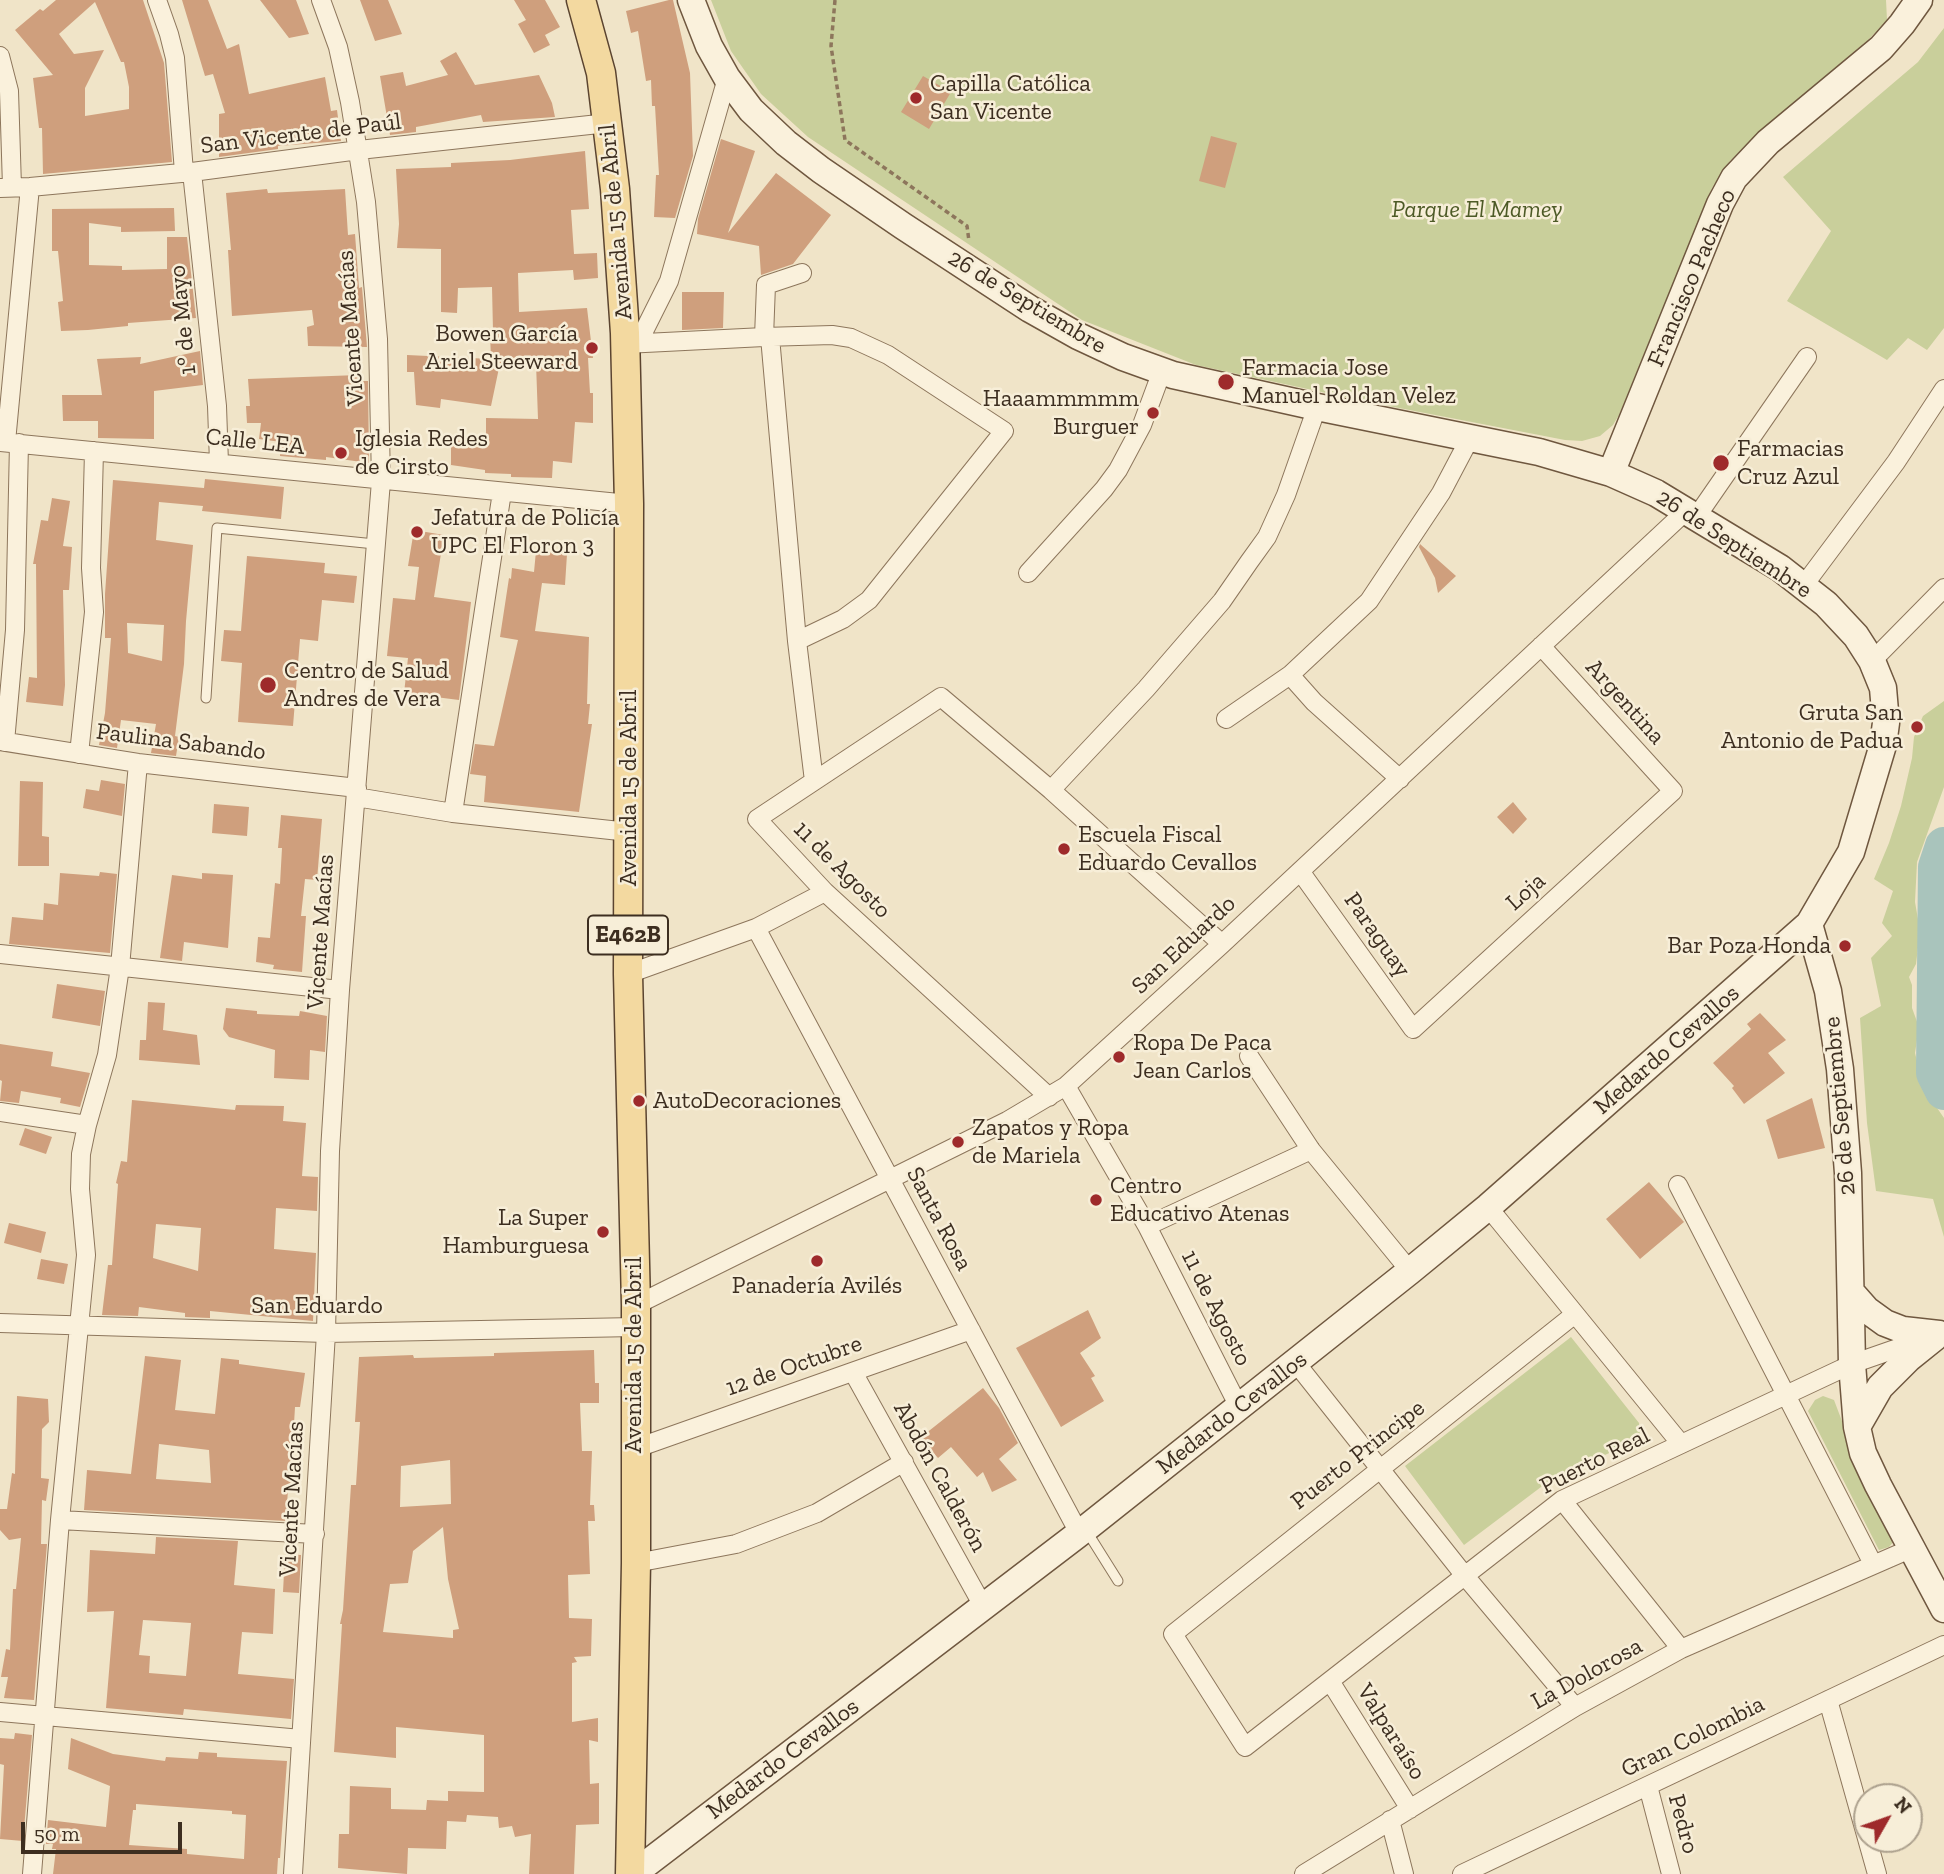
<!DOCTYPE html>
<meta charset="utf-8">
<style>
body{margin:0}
#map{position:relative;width:1944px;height:1874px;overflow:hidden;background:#f0e4c8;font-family:"Zilla Slab",serif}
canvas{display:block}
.north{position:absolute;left:1853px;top:1783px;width:70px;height:70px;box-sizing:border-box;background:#f7eed8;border:2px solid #ada18e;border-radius:50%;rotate:50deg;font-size:19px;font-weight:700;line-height:28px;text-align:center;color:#3d2e20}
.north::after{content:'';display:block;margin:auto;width:24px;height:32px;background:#9e2a2b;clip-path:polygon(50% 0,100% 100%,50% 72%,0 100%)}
.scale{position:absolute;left:21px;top:1822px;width:161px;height:32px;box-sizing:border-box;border:4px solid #3d2e20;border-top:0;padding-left:9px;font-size:21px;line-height:24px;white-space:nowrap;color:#3d2e20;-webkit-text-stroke:5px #f7eed8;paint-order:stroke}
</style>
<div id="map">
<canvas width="1944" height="1874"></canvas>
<div class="north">N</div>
<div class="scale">50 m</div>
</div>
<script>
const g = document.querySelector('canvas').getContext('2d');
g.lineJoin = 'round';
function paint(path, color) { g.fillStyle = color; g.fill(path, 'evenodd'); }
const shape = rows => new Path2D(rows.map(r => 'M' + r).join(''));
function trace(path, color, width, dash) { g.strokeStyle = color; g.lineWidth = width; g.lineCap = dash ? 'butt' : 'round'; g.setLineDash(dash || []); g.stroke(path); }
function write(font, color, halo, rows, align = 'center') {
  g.font = font + ' "Zilla Slab",serif'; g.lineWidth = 5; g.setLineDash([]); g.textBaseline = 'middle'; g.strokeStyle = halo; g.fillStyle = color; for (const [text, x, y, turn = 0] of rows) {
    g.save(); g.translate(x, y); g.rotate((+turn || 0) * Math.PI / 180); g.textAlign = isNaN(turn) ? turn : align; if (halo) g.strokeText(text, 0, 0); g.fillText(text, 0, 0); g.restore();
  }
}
const green = shape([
 [711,0,1886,0,1887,20,1868,40,1759,132,1730,161,1712,188,1619,415,1613,425,1600,436,1582,441,1565,440,1368,402,1196,365,1082,320,808,137,761,94,731,51],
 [1944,28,1944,328,1927,350,1908,338,1887,360,1787,301,1831,231,1783,177,1918,62],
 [1944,701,1944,787,1917,862,1915,902,1920,931,1916,964,1909,977,1912,985,1912,1008,1919,1027,1915,1053,1924,1089,1944,1118,1944,1237,1933,1199,1876,1191,1867,1123,1860,1018,1881,1006,1871,958,1892,936,1882,923,1893,891,1874,879,1889,843,1901,806,1912,758,1914,737,1923,716],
 [1571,1337,1639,1423,1640,1436,1635,1441,1549,1481,1464,1545,1405,1466],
 [1823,1396,1834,1400,1871,1498,1894,1541,1889,1547,1879,1550,1808,1411,1815,1400]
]);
const river = shape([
 [1944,846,1937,867,1935,1073,1944,1091]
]);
const building = shape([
 [56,0,143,0,164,63,172,162,43,174,42,128,39,128,33,78,53,75,15,30,40,9,43,11],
 [95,2,121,62,124,62,129,87,129,109,85,116,85,88,104,50,74,54,59,34],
 [182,0,208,0,227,49,239,44,249,94,325,77,331,111,337,110,341,141,278,146,278,149,219,157,219,114,225,113,213,74,205,76],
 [260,0,296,0,309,34,289,38],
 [360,0,388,0,402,34,375,41],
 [514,0,545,0,560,27,545,35,550,45,534,53,518,24,526,20],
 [669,0,673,0,690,73,693,156,675,218,654,217,656,175,659,175,655,106,652,106,651,80,646,81,638,31,631,33,626,11],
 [456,52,475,85,539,75,552,103,555,117,483,122,481,115,416,127,416,132,390,135,380,76,403,72,406,86,448,75,440,61],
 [923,76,951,92,929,129,901,112],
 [1211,136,1237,143,1225,188,1199,181],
 [721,139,755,151,728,233,776,173,831,215,793,264,761,275,759,246,697,234,698,219],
 [585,151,589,209,571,210,574,254,597,253,598,278,574,280,573,270,518,273,519,312,587,308,593,358,588,358,590,393,593,393,593,423,575,422,572,463,553,461,552,478,511,477,511,474,485,473,485,470,451,465,451,440,486,443,486,418,538,419,536,363,499,368,491,406,441,399,440,408,416,405,414,372,407,372,407,355,491,359,490,334,493,331,492,287,458,288,457,313,441,312,441,249,397,248,399,224,396,169,451,167,451,163,510,160],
 [267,189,268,193,345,189,348,235,355,234,359,288,362,287,367,347,308,346,307,327,314,325,312,310,232,316,228,250,231,250,226,193],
 [174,208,175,231,121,232,121,227,89,223,89,265,122,266,122,270,167,269,167,237,187,237,196,318,128,323,128,326,88,330,61,331,58,302,63,301,58,251,52,251,52,209],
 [682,292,724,292,723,328,682,330],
 [200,351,203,385,154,391,154,439,98,438,98,421,63,421,62,395,102,395,97,359,141,357,140,364],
 [359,375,359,381,368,381,369,463,326,457,326,460,280,456,281,442,259,439,261,423,247,423,246,406,250,406,248,379],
 [205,479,284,487,281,519,202,511,203,506,159,502,156,540,193,545,186,621,184,664,175,736,179,737,176,756,151,753,156,724,121,720,117,748,99,745,105,713,111,638,105,638,105,594,113,480,204,488],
 [127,623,164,625,162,661,128,653],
 [52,498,70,501,63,546,72,547,69,590,63,590,65,685,63,706,26,702,29,677,37,678,36,564,33,564,41,520,48,521],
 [414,530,444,535,434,597,471,602,459,700,404,693,408,658,387,656,393,598,415,600,419,567,408,566],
 [1420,544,1456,576,1438,593,1435,578,1419,547],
 [536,551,567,554,565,585,542,583,535,631,589,637,587,704,590,704,588,724,592,724,579,812,484,802,486,776,470,774,475,744,494,746,518,640,500,637,509,578,511,579,512,568,534,572],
 [247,556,325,563,324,573,357,576,354,603,322,600,318,641,300,639,293,726,238,722,242,663,221,661,224,630,241,631],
 [101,780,125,784,122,816,83,808,86,789,99,791],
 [20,781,43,782,42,836,49,837,49,866,18,866],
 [1513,802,1527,819,1513,834,1497,817],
 [214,804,249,807,247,836,212,833],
 [281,815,322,819,317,880,305,879,301,916,306,916,302,972,273,969,274,965,256,962,258,937,270,938,275,883,280,884,282,848,278,848],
 [100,872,117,874,110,953,9,944,12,917,43,920,44,903,58,905,60,873,99,876],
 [202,873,233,875,228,948,184,942,182,961,160,958,172,875,202,879],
 [57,984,105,991,100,1026,52,1018],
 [148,1002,165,1003,163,1030,197,1035,200,1065,139,1060,140,1040,146,1040],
 [226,1008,257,1011,257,1014,299,1016,300,1011,327,1016,325,1052,310,1050,309,1080,274,1078,275,1050,229,1037,223,1029],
 [1760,1013,1786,1040,1768,1053,1785,1073,1744,1104,1732,1088,1734,1086,1713,1063,1751,1029,1747,1024],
 [0,1044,53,1052,51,1066,90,1073,80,1107,60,1103,61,1098,21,1091,19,1103,0,1101,2,1081,0,1080],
 [1812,1098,1825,1148,1778,1159,1766,1120],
 [132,1100,235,1110,236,1105,284,1106,283,1121,306,1123,302,1176,318,1177,317,1211,276,1208,274,1249,316,1253,313,1321,210,1311,210,1318,185,1317,185,1313,139,1307,138,1316,102,1315,108,1265,112,1265,118,1184,116,1183,121,1161,127,1162],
 [156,1224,201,1228,198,1271,153,1258],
 [25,1128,52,1137,46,1154,19,1145],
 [1649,1182,1684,1222,1640,1259,1606,1219],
 [9,1223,46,1232,41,1253,4,1243],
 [41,1259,68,1264,64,1284,37,1279],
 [1088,1310,1101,1338,1080,1353,1095,1376,1091,1378,1104,1401,1061,1427,1016,1348],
 [594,1350,595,1383,599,1383,599,1403,580,1403,582,1451,592,1451,590,1505,594,1505,595,1521,588,1521,590,1574,568,1575,569,1618,592,1619,591,1656,574,1657,577,1662,572,1663,572,1722,598,1718,598,1742,589,1740,590,1784,599,1783,599,1824,576,1825,574,1874,529,1874,531,1834,515,1837,512,1826,499,1828,498,1817,467,1815,466,1822,447,1821,446,1849,408,1848,407,1874,338,1868,339,1834,349,1834,350,1786,391,1788,391,1809,426,1810,427,1800,448,1801,448,1791,484,1792,484,1735,396,1727,396,1758,334,1752,342,1624,340,1624,343,1610,351,1485,356,1485,360,1422,355,1422,359,1357,413,1355,414,1358,494,1356,494,1353],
 [450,1460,451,1504,400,1507,401,1466],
 [443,1527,448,1579,459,1629,453,1630,453,1638,383,1632,390,1584,408,1583,413,1551],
 [145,1356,181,1360,175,1410,215,1414,221,1358,239,1360,239,1364,305,1373,300,1407,295,1407,292,1458,296,1459,294,1489,288,1489,286,1521,84,1510,87,1470,131,1474],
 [159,1444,209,1450,211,1483,156,1479],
 [983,1388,999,1408,1018,1443,999,1459,1017,1480,992,1492,983,1472,977,1477,951,1447,938,1458,920,1438],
 [17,1396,48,1399,49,1422,42,1429,41,1478,49,1479,46,1501,42,1500,41,1544,47,1544,34,1700,4,1698,8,1677,1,1677,6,1649,10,1650,13,1589,16,1589,21,1538,9,1540,0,1530,0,1509,7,1509,12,1473,15,1474],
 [156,1537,238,1541,234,1585,275,1589,273,1634,242,1632,238,1674,294,1679,291,1719,184,1709,183,1715,106,1708,114,1611,87,1612,90,1550,155,1554],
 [143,1620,191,1623,186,1676,149,1673,150,1656,139,1655],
 [285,1554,301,1555,299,1593,283,1592],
 [15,1733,32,1735,23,1841,0,1839,4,1765,0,1764,0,1738,14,1739],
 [71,1738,113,1754,165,1761,166,1757,198,1759,199,1752,217,1753,217,1757,287,1761,280,1858,278,1858,277,1874,53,1874,56,1849,52,1849,53,1844,46,1844,48,1820,106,1827,110,1786,68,1769],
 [136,1804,232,1811,232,1814,246,1815,244,1859,187,1854,187,1849,129,1845,133,1810,136,1810]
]);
const path = shape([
 [835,0,831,46,845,140,967,226,969,241]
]);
const lane = shape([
 [206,698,217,528,375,544],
 [1086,1530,1118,1581]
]);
const street = shape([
 [157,0,169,34,175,58,184,172],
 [0,56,9,91,12,187],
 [192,172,217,406,219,463],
 [0,188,30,187,192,172,359,150,608,123],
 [764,337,766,285,802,273],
 [770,337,797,641,814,781],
 [638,343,669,281,727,78],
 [625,344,764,337,832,335,851,338,888,355,1004,431,869,600,843,619,797,641],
 [0,442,629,504],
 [6,442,30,187],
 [1697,516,1807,357],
 [1028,573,1104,489,1118,470,1142,425,1162,371],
 [1804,585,1896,462,1944,389],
 [1872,661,1944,588],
 [1290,675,1314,702,1400,779],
 [1226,719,1290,675,1369,601,1441,493,1470,438],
 [0,741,138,763,357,788],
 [5,742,15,630,19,443],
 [79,754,94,612,91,568,94,451],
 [1051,790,1146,689,1222,601,1249,562,1267,537,1286,495,1317,407],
 [356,797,453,813,629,832],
 [453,813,502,492],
 [1300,871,1413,1029,1673,791,1541,646],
 [756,928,1079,1533],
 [0,954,340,990],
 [628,974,756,928,825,892],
 [1249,1056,1311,1150,1410,1271],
 [1066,1086,1147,1226,1239,1407],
 [1049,1097,825,892,757,819,941,697,1051,790,1222,944],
 [0,1112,87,1125],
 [1678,1185,1873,1564],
 [1488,1207,1681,1444],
 [1147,1226,1311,1150],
 [636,1305,1007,1121,1066,1086,1222,944,1687,510],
 [1575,1314,1173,1634,1245,1747,1562,1500,1852,1364,1924,1339],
 [0,1323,326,1333,635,1327],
 [1296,1363,1465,1576,1575,1707],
 [853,1372,983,1606],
 [634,1449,971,1330],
 [1562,1500,1681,1649],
 [60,1520,315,1534],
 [636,1563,736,1544,817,1513,904,1462],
 [1330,1681,1410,1809],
 [1828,1700,1877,1874],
 [0,1712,301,1739],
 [1648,1786,1671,1874],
 [1390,1820,1404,1874],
 [32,1874,60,1520,86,1255,80,1189,81,1154,87,1125,107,1055,120,967,138,763],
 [293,1874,326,1333,330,1151,340,990,381,481,378,339,366,202,350,102,338,47,321,0],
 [1304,1874,1575,1707,1681,1649,1910,1549],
 [1462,1874,1944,1645]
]);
const secondary = shape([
 [691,0,709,46,727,78,751,110,786,143,821,170,903,226,1030,309,1078,336,1123,357,1173,375,1317,407,1539,452,1611,473,1656,493,1780,568,1826,604,1856,636,1872,661,1883,688,1886,723,1883,745,1851,852,1809,924,1828,991,1840,1069,1848,1173,1852,1364,1857,1427,1863,1453,1878,1485,1944,1609],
 [1611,473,1720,204,1734,178,1768,142,1881,48,1902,24,1919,0],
 [1852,1293,1867,1310,1885,1323,1903,1330,1939,1334],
 [1857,1427,1880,1387,1908,1359,1939,1334],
 [633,1874,1085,1529,1410,1271,1488,1207,1809,924]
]);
const primary = shape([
 [581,0,601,73,615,189,625,333,629,504,628,974,636,1305,636,1563,630,1874]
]);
const markers = [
 [916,98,7,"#9e2a2b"],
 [592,348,7,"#9e2a2b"],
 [1226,382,9,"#9e2a2b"],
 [1153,413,7,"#9e2a2b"],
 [341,453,7,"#9e2a2b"],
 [1721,463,9,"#9e2a2b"],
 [417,532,7,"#9e2a2b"],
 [268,685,9,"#9e2a2b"],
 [1917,727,7,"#9e2a2b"],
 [1064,849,7,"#9e2a2b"],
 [1845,946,7,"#9e2a2b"],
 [1119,1057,7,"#9e2a2b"],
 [639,1101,7,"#9e2a2b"],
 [958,1142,7,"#9e2a2b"],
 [1096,1200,7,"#9e2a2b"],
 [603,1232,7,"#9e2a2b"],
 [817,1261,7,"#9e2a2b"]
];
const shields = [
 [628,935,80]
];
const shieldNames = [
 ["E462B",628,935]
];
const poiNames = [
 ["Capilla Católica",930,84],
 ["San Vicente",930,112],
 ["Bowen García",578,334,"right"],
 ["Ariel Steeward",578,362,"right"],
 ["Farmacia Jose",1242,368],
 ["Manuel Roldan Velez",1242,396],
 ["Haaammmmm",1139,399,"right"],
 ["Burguer",1139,427,"right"],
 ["Iglesia Redes",355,439],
 ["de Cirsto",355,467],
 ["Farmacias",1737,449],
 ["Cruz Azul",1737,477],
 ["Jefatura de Policía",431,518],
 ["UPC El Floron 3",431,546],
 ["Centro de Salud",284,671],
 ["Andres de Vera",284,699],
 ["Gruta San",1903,713,"right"],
 ["Antonio de Padua",1903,741,"right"],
 ["Escuela Fiscal",1078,835],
 ["Eduardo Cevallos",1078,863],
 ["Bar Poza Honda",1831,946,"right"],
 ["Ropa De Paca",1133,1043],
 ["Jean Carlos",1133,1071],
 ["AutoDecoraciones",653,1101],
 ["Zapatos y Ropa",972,1128],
 ["de Mariela",972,1156],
 ["Centro",1110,1186],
 ["Educativo Atenas",1110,1214],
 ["La Super",589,1218,"right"],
 ["Hamburguesa",589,1246,"right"],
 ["Panadería Avilés",817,1286,"center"]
];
const streetNames = [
 ["San Vicente de Paúl",301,134,-7],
 ["Avenida 15 de Abril",616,222,-95],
 ["Francisco Pacheco",1692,278,-67],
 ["26 de Septiembre",1027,302,31],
 ["1º de Mayo",183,320,-96],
 ["Vicente Macías",351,328,-94],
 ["Calle LEA",255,442,6],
 ["26 de Septiembre",1734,544,33],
 ["Argentina",1625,702,48],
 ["Paulina Sabando",181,742,7],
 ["Avenida 15 de Abril",629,788,-90],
 ["11 de Agosto",842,870,45],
 ["Loja",1526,892,-42],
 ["Vicente Macías",321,932,-86],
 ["Paraguay",1377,935,55],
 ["San Eduardo",1184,945,-43],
 ["Medardo Cevallos",1667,1050,-41],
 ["26 de Septiembre",1840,1106,-95],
 ["Santa Rosa",939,1219,62],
 ["San Eduardo",317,1306],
 ["11 de Agosto",1216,1308,63],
 ["Avenida 15 de Abril",634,1355,-90],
 ["12 de Octubre",794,1366,-19],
 ["Medardo Cevallos",1232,1413,-38],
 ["Puerto Principe",1358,1455,-38],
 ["Puerto Real",1595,1461,-27],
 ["Abdón Calderón",940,1477,61],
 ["Vicente Macías",292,1499,-87],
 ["La Dolorosa",1587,1674,-29],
 ["Valparaíso",1391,1732,58],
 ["Gran Colombia",1693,1737,-26],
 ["Medardo Cevallos",783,1759,-37],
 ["Pedro",1683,1824,75]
];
const parkNames = [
 ["Parque El Mamey",1477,210]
];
paint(green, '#c9cf9b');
trace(river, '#a9c4bc', 38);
paint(building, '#cf9f7d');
trace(lane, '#8d765c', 11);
trace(street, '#8d765c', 20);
trace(secondary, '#6f573f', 29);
trace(primary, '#5b4430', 31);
trace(path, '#8d765c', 3.5, [5, 3.5]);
trace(lane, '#faf1dc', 9);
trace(street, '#faf1dc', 18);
trace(secondary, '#faf1dc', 26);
trace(primary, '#f3d9a0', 28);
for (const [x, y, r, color] of markers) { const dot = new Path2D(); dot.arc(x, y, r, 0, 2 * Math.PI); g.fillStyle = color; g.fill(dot); trace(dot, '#f7eed8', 2.5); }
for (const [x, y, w] of shields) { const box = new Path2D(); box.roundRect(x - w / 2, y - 19.5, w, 39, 5); g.fillStyle = '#f7eed8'; g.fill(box); trace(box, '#3d2e20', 2); }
write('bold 23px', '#3d2e20', null, shieldNames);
write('24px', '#3d2e20', '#f7eed8', poiNames, 'left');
write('24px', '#3d2e20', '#f7eed8', streetNames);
write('italic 24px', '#4d5a26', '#f7eed8', parkNames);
</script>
